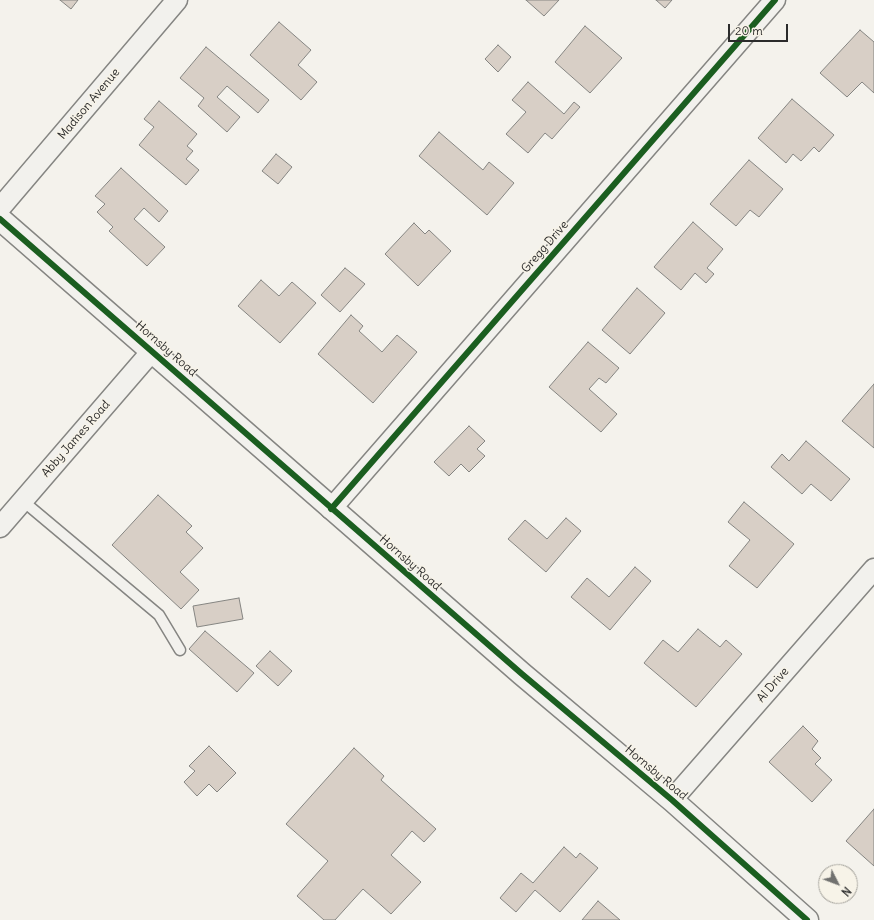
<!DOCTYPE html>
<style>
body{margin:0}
#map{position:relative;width:874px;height:920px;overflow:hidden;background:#f4f2ec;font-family:Delius,sans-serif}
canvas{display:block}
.north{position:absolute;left:818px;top:864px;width:40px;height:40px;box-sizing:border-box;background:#f7f3e8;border:1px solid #a5a39c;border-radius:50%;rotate:132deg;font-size:11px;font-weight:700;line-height:16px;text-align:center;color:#2b2b2b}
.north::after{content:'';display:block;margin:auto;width:14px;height:18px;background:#71716f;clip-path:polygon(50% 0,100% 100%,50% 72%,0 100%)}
.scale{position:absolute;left:728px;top:24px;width:60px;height:18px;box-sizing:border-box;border:2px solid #2b2b2b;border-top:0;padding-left:5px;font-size:12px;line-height:14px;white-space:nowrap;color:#2b2b2b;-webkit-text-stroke:3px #f7f3e8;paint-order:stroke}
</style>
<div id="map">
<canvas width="874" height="920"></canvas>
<div class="north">N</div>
<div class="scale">20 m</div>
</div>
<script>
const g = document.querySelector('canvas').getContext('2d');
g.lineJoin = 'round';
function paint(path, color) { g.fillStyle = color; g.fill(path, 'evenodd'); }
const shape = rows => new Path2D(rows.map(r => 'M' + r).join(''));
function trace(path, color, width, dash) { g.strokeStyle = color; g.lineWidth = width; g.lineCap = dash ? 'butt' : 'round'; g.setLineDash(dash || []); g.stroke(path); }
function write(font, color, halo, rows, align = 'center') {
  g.font = font + ' Delius,sans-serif'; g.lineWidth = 3; g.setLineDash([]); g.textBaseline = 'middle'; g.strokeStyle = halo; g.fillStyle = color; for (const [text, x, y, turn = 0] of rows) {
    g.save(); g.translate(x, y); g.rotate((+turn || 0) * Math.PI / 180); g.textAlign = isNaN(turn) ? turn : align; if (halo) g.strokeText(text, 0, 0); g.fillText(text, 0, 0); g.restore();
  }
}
const building = shape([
 [60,0,78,0,71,9,60,0],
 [526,0,559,0,544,16,526,0],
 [656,0,672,0,665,8,656,0],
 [279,22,311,50,298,65,317,82,301,100,250,55,279,22],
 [585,26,622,58,590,93,555,62,585,26],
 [860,30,874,42,874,93,862,82,847,97,820,73,860,30],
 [498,45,511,57,498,72,485,59,498,45],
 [206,47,269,100,258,113,227,86,217,97,240,117,227,132,198,106,204,98,180,78,206,47],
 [528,82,564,114,574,102,580,107,552,139,545,133,528,153,506,134,526,112,512,100,528,82],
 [792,99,834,135,819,152,814,147,801,161,793,154,786,163,758,138,792,99],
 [159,101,197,134,187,146,193,151,186,159,199,170,186,185,139,145,154,127,144,119,159,101],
 [439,132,483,170,489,162,514,183,487,215,419,156,439,132],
 [276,154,292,167,278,184,262,171,276,154],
 [749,160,783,189,759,217,750,210,736,226,710,204,749,160],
 [121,168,168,211,159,222,144,208,134,219,165,247,147,266,109,231,113,227,97,212,105,204,95,196,121,168],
 [693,222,723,249,707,268,714,274,706,283,695,273,681,290,654,267,693,222],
 [414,223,425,234,429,230,451,251,418,286,385,254,414,223],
 [345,268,365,284,340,312,321,295,345,268],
 [261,280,279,296,292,282,316,303,280,343,238,306,261,280],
 [637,288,665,313,630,354,602,330,637,288],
 [351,315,363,326,359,331,382,352,397,335,417,352,373,403,318,354,351,315],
 [588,342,619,368,606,383,599,378,589,389,617,414,601,432,549,387,588,342],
 [874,384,874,448,842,421,874,384],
 [469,426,485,441,477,449,485,456,469,472,461,464,449,476,434,462,469,426],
 [806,441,850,479,831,501,811,484,802,494,771,467,782,454,789,461,806,441],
 [158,495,192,526,186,532,203,548,180,572,199,590,181,609,112,545,158,495],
 [744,502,794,544,757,588,729,566,750,540,728,522,744,502],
 [566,518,581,531,546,572,508,539,525,520,547,539,566,518],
 [635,567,651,581,610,630,571,597,587,578,609,597,635,567],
 [239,598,243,619,197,627,193,606,239,598],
 [698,629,720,647,726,640,742,654,696,707,644,663,663,640,678,652,698,629],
 [205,631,254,673,237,692,189,649,205,631],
 [270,651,292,671,278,686,256,666,270,651],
 [803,726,818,741,812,749,821,758,815,764,832,780,812,802,769,762,803,726],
 [209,746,236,773,217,792,209,784,197,796,184,782,195,771,189,766,209,746],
 [354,748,384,776,381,780,436,829,424,842,412,831,391,855,421,882,391,914,363,889,335,920,324,920,297,896,328,861,286,824,354,748],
 [874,809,874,866,846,841,874,809],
 [564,847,576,858,580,853,598,868,560,912,535,890,516,912,500,898,521,873,533,883,564,847],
 [598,901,620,920,582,920,598,901]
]);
const service = shape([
 [23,501,159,615,180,650]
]);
const minor = shape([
 [0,208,177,0],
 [331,509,775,0],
 [0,527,152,351],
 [672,800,874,569]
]);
const tertiary = shape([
 [0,219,522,674,672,800,807,920]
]);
const cycleway = shape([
 [0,219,522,674,672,800,807,920],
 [331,509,775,0]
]);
const streetNames = [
 ["Madison Avenue",89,104,-50],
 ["Gregg Drive",545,247,-49],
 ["Hornsby Road",166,349,41],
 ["Abby James Road",76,439,-49],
 ["Hornsby Road",410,563,41],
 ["Al Drive",773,685,-49],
 ["Hornsby Road",656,773,40]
];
paint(building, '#d8cfc6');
trace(building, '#858582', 1);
trace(service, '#858582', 13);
trace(minor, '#858582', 23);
trace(tertiary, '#858582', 25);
trace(service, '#f2f1ed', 10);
trace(minor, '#f2f1ed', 20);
trace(tertiary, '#f2f1ed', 22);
trace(cycleway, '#1b5e20', 6);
write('12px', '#2b2b2b', '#f7f3e8', streetNames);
</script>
